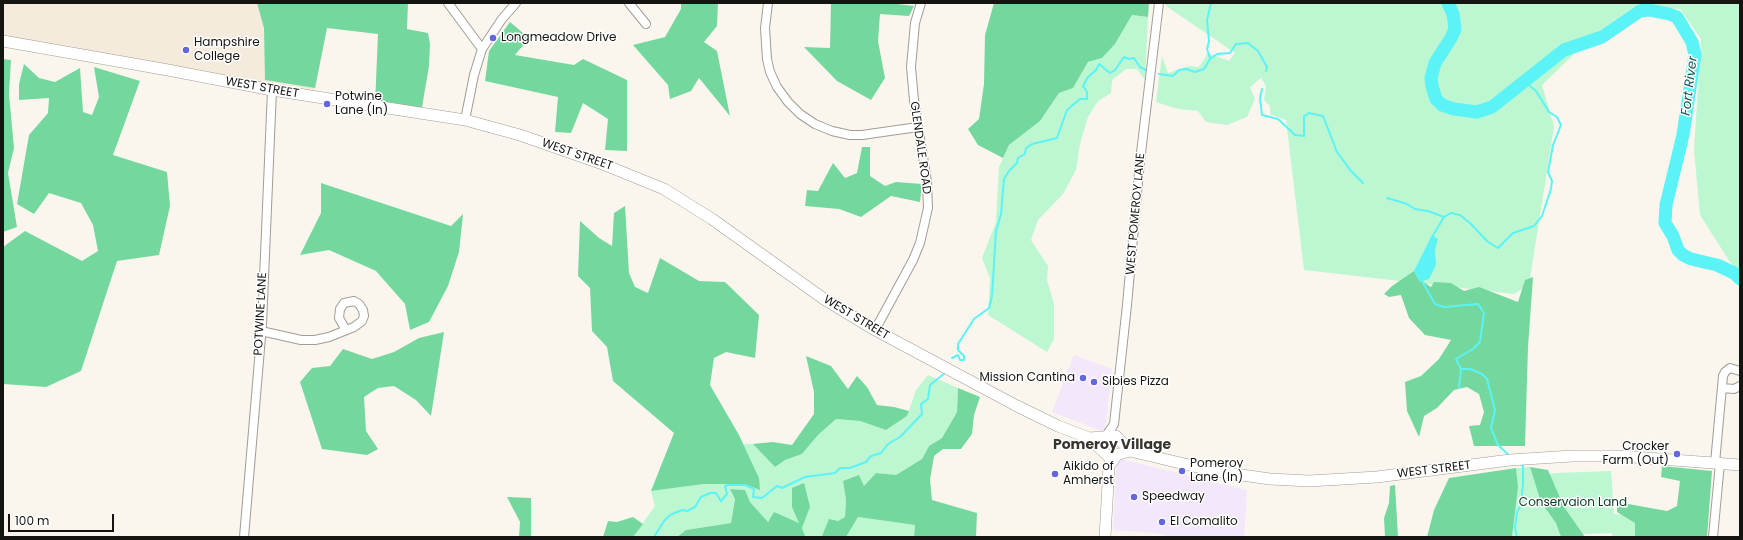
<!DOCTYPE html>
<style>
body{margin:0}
#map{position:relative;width:1743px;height:540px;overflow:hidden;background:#faf6ed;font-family:Poppins,sans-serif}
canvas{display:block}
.frame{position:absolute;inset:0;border:4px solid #151411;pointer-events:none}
.scale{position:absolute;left:8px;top:514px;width:106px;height:18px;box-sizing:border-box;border:2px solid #151411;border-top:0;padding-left:5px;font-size:12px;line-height:14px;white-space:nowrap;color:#151411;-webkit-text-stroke:3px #fff;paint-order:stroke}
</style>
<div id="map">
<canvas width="1743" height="540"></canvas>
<div class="frame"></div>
<div class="scale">100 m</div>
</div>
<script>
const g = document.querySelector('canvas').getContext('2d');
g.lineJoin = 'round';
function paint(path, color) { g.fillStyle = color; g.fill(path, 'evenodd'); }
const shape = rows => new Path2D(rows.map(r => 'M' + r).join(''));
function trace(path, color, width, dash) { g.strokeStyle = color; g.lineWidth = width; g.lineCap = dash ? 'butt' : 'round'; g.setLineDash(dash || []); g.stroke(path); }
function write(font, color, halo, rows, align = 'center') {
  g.font = font + ' Poppins,sans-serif'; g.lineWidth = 3; g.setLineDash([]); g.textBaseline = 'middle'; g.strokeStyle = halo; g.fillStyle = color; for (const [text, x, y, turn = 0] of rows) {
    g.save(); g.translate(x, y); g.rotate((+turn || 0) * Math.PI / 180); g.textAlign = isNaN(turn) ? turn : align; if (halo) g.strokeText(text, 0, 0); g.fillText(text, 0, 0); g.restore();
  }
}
const commercial = shape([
 [1074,355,1112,369,1105,432,1052,412],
 [1117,458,1247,490,1244,537,1173,537,1154,533,1113,530]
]);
const built = shape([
 [3,3,406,3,375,106,378,34,327,28,314,97,3,41]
]);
const green = shape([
 [1166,3,1740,3,1740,274,1730,262,1700,215,1694,150,1701,39,1680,9,1634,7,1596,33,1542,85,1554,126,1529,285,1514,294,1304,270,1286,120,1270,114,1270,106,1264,100,1266,86,1261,78,1250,87,1255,99,1247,117,1227,125,1206,122,1198,111,1178,109,1156,102,1162,56,1168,73,1189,66,1199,67,1208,53,1229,61,1235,53,1166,6],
 [1132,15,1148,17,1145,80,1137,69,1126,69,1112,80,1111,93,1098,101,1088,117,1080,144,1076,170,1063,194,1038,220,1031,240,1048,266,1047,280,1054,304,1054,339,1047,352,988,315,990,278,982,258,996,222,999,167,1009,145,1040,121,1059,93,1073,88,1088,62,1102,58,1115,44],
 [928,375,958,388,957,412,942,438,929,446,922,459,896,475,876,473,864,487,843,481,846,500,845,517,838,521,822,536,805,537,802,528,810,507,799,523,792,521,774,512,768,522,750,502,745,490,730,489,735,499,731,523,686,530,677,537,633,537,655,506,651,491,704,484,745,484,759,478,743,444,753,444,775,466,785,460,802,454,818,435,836,419,860,421,886,430,907,416,916,390],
 [1530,467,1533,476,1556,473,1611,471,1614,514,1677,518,1706,537,1613,537,1611,533,1560,535,1561,537,1512,537,1517,478,1516,468],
 [858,517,915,525,914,537,846,537]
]);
const forest = shape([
 [257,3,408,3,407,29,428,33,430,44,429,66,421,113,375,106,378,34,327,28,315,88,265,80,264,28],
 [681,3,718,3,717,26,704,42,717,51,730,116,699,78,691,91,670,99,668,85,633,45,665,37,681,9],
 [831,3,890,3,914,6,909,16,880,14,878,41,885,78,871,100,837,81,804,47,830,48],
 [994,3,1149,3,1148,17,1132,15,1115,44,1102,58,1088,62,1073,88,1059,93,1040,121,1009,145,1003,158,978,145,968,129,979,119,984,84,985,35],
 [510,22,529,38,515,55,574,65,583,59,627,80,627,151,605,150,608,119,583,103,571,133,555,132,558,97,485,81,489,51],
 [3,59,11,60,9,94,14,148,8,173,17,227,3,232],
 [24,64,39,78,55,82,80,68,83,112,92,115,99,97,94,67,140,81,113,155,167,172,170,206,159,255,117,261,81,371,46,387,3,384,3,247,25,231,82,261,98,251,93,225,81,203,49,193,34,214,17,204,29,135,48,113,49,98,19,100,19,84],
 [862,147,870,147,870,176,885,186,896,182,922,184,920,202,891,196,861,217,839,209,805,206,807,190,818,191,833,163,845,178,857,173],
 [321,183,451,226,463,214,459,252,448,286,429,322,410,330,405,304,376,271,329,250,300,255,321,213],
 [625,206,629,273,635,287,648,293,660,258,699,281,725,282,759,315,755,358,726,352,714,358,710,385,739,435,759,478,760,490,745,484,704,484,651,491,674,433,613,381,607,347,592,331,590,288,578,276,580,221,599,238,612,246,614,213],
 [1414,271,1420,282,1422,281,1431,287,1434,282,1451,283,1464,291,1479,287,1518,302,1525,280,1533,277,1528,347,1525,446,1474,446,1469,426,1480,425,1484,412,1479,394,1467,387,1454,390,1437,408,1424,416,1419,437,1407,411,1405,382,1421,376,1439,359,1451,340,1425,335,1409,318,1401,295,1389,297,1384,294,1392,286],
 [444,332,431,416,416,400,394,386,378,388,364,397,366,431,378,449,367,455,322,449,300,382,312,368,330,366,343,349,372,359,394,352,419,338],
 [806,356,831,366,848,389,857,376,867,387,877,405,894,407,909,411,907,416,886,430,860,421,836,419,818,435,802,454,785,460,775,467,753,444,773,442,792,445,814,414,814,392],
 [958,388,980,397,974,415,972,434,961,449,943,449,934,456,930,480,932,500,977,513,976,537,914,537,915,525,858,517,846,537,677,537,686,530,731,523,735,499,730,489,745,490,750,502,768,522,774,512,799,523,792,507,792,488,804,483,810,507,802,528,805,536,822,536,829,519,838,521,845,517,846,500,843,481,859,475,864,486,876,473,896,475,922,459,929,446,942,438,957,412],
 [1662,466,1712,471,1707,537,1635,537,1635,523,1617,512,1617,502,1667,511,1677,506,1680,481,1661,477],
 [1530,467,1548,470,1564,507,1585,537,1561,537,1556,523,1541,502],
 [1516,468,1518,487,1512,537,1427,537,1434,510,1449,478],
 [1395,485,1398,537,1385,537,1384,518,1389,503,1390,486],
 [507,497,531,498,531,537,519,537,520,522],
 [633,517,643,524,633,537,603,537,608,521,617,522]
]);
const water = shape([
 [1432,235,1438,239,1435,249,1436,265,1429,279,1420,282,1414,271]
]);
const stream = shape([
 [1210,58,1207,49,1209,41,1207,20,1211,3],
 [1159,74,1173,76,1179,70,1186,69,1195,72,1204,69,1210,59,1217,54,1230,53,1236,44,1248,43,1258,51,1267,67,1266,71],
 [1262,89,1260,98,1262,115,1278,119,1295,135,1304,136,1304,116,1309,113,1323,116,1337,152,1351,171,1363,183],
 [1387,198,1407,204,1415,209,1428,211,1444,217],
 [1432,237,1444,217,1451,213,1460,215,1471,224,1488,242,1498,248,1513,233,1534,226,1542,216,1551,189,1552,181,1548,172,1553,145,1561,125,1557,117,1549,112,1536,91,1524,81],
 [1422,279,1422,281,1435,304,1444,307,1478,304,1484,313,1480,342,1473,349,1456,359,1461,369,1470,369,1482,374,1487,379,1495,410,1491,428,1498,445,1510,456],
 [952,358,958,355,960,360,964,360,964,356,958,350,958,344,974,319,989,308,992,296,996,231,1001,214,1004,179,1009,171,1017,163,1018,158,1025,154,1026,148,1032,144,1057,138,1067,110,1080,99,1087,99,1087,92,1083,86,1088,77,1096,70,1099,64,1110,73,1115,70,1124,57,1129,59,1134,58,1140,67,1146,70],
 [1459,388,1461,369],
 [654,537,664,521,670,515,682,510,687,511,695,507,701,497,710,493,716,493,721,501,727,494,725,486,728,485,745,485,754,489,753,497,762,498,777,486,782,488,805,477,835,473,840,468,850,468,866,462,871,456,881,453,888,444,900,437,922,414,921,404,928,399,930,385,945,373],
 [1517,537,1515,528,1517,512,1521,505,1523,484,1523,466,1520,463]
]);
const river = shape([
 [1448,3,1453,14,1455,29,1451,38,1435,63,1431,78,1432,86,1436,99,1442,105,1454,109,1477,112,1492,107,1564,50,1602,37,1640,11,1649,10,1669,14,1677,17,1692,42,1695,55,1683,135,1666,205,1665,223,1673,236,1678,250,1683,255,1691,259,1717,265,1734,273,1740,279]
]);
const street = shape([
 [448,3,482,49],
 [629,3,646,24],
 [768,3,765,28,767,59,770,72,777,87,788,102,800,114,815,124,832,131,850,135,862,135,918,127],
 [465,120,474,75,482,49,502,19,516,3],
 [875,330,913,260,920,243,928,208,927,182,914,100,911,67,915,23,921,3],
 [261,331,301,340,315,340,329,337,354,327,362,321,364,316,363,310,359,304,354,301,344,303,340,309,339,318,346,330],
 [1722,388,1734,389,1740,386],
 [1106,436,1114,424,1127,305,1140,161,1159,3],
 [1715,463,1723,376,1725,372,1730,368,1740,371],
 [244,537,262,325,272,90],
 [1713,537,1720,463]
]);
const secondary = shape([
 [3,41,168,70,272,90,465,120,520,135,600,163,664,189,712,219,824,299,875,330,1017,406,1058,426,1089,438,1109,457,1130,451,1214,471,1270,479,1309,481,1377,477,1510,460,1572,456,1620,456,1740,465],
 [1089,438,1116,436,1130,451],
 [1105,537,1109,466,1116,456]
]);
const markers = [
 [493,38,4,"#6466df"],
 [186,50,4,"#6466df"],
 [327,104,4,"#6466df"],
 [1083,378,4,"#6466df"],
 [1094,382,4,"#6466df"],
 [1677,454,4,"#6466df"],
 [1182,471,4,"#6466df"],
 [1055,474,4,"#6466df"],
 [1134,497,4,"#6466df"],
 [1162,522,4,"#6466df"]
];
const poiNames = [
 ["Longmeadow Drive",501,38],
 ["Hampshire",194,43],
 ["College",194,57],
 ["Potwine",335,97],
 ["Lane (In)",335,111],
 ["Mission Cantina",1075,378,"right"],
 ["Sibies Pizza",1102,382],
 ["Crocker",1669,447,"right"],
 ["Farm (Out)",1669,461,"right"],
 ["Pomeroy",1190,464],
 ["Lane (In)",1190,478],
 ["Aikido of",1063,467],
 ["Amherst",1063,481],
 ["Speedway",1142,497],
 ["El Comalito",1170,522]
];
const streetNames = [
 ["WEST STREET",262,88,10],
 ["GLENDALE ROAD",920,148,82],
 ["WEST STREET",577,155,19],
 ["WEST POMEROY LANE",1136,214,-85],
 ["POTWINE LANE",261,314,-87],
 ["WEST STREET",856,318,31],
 ["WEST STREET",1434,470,-7]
];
const parkNames = [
 ["Conservaion Land",1573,503]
];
const waterNames = [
 ["Fort River",1690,86,-83]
];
const quarterNames = [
 ["Pomeroy Village",1112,445]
];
paint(commercial, '#f3e7fb');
paint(built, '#f4ebdc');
paint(green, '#bcf7d2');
paint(forest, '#74d89e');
paint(water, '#5bf3f6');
trace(stream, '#5bf3f6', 2);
trace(river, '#5bf3f6', 13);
trace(street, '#a19d95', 10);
trace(secondary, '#a19d95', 12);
trace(street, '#fff', 8);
trace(secondary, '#fff', 11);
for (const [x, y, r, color] of markers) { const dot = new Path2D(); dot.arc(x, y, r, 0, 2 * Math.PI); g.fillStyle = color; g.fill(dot); trace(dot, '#fff', 1.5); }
write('12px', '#151411', '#fff', poiNames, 'left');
write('12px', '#151411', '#fff', streetNames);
write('12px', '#0b3721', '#fff', parkNames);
write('italic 13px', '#155657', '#fff', waterNames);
write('bold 14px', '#38342e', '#fff', quarterNames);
</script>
